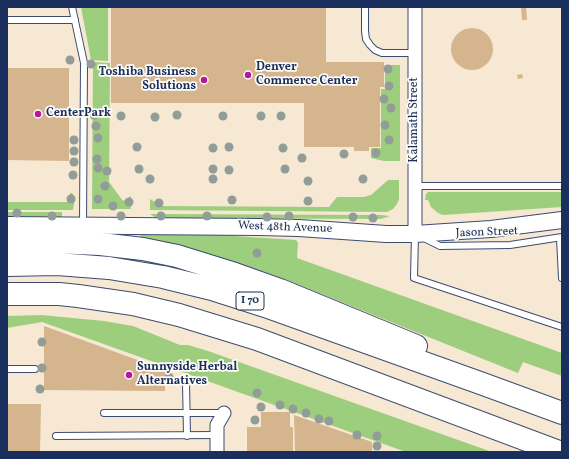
<!DOCTYPE html>
<style>
body{margin:0}
#map{position:relative;width:569px;height:459px;overflow:hidden;background:#f6e8d2;font-family:Vollkorn,serif}
canvas{display:block}
.frame{position:absolute;inset:0;border:8px solid #1b2f5e;pointer-events:none}
</style>
<div id="map">
<canvas width="569" height="459"></canvas>
<div class="frame"></div>
</div>
<script>
const g = document.querySelector('canvas').getContext('2d');
g.lineJoin = 'round';
function paint(path, color) { g.fillStyle = color; g.fill(path, 'evenodd'); }
const shape = rows => new Path2D(rows.map(r => 'M' + r).join(''));
function trace(path, color, width, dash) { g.strokeStyle = color; g.lineWidth = width; g.lineCap = dash ? 'butt' : 'round'; g.setLineDash(dash || []); g.stroke(path); }
function write(font, color, halo, rows, align = 'center') {
  g.font = font + ' Vollkorn,serif'; g.lineWidth = 3.5; g.setLineDash([]); g.textBaseline = 'middle'; g.strokeStyle = halo; g.fillStyle = color; for (const [text, x, y, turn = 0] of rows) {
    g.save(); g.translate(x, y); g.rotate((+turn || 0) * Math.PI / 180); g.textAlign = isNaN(turn) ? turn : align; if (halo) g.strokeText(text, 0, 0); g.fillText(text, 0, 0); g.restore();
  }
}
const green = shape([
 [81,7,108,7,108,61,91,60],
 [93,62,110,63,109,182,123,201,131,196,131,209,92,209],
 [385,65,400,65,400,161,384,161,371,158,371,148,381,148,381,89,385,89],
 [388,180,399,180,399,199,397,204,393,209,387,212,150,210,150,199,161,206,329,207,337,197,364,197,371,195],
 [428,192,562,192,562,207,443,215,438,213,431,207,428,200,425,200,426,194],
 [70,193,72,193,75,197,73,210,7,210,7,202,70,202],
 [7,212,62,212,62,217,7,216],
 [150,214,381,215,390,216,381,219,156,218],
 [144,233,219,235,296,240,298,243,297,258,562,353,562,376,523,362,518,373,274,275,212,256,138,238],
 [41,315,104,321,133,326,180,345,188,345,208,351,492,452,406,452,42,322,7,328,7,316]
]);
const building = shape([
 [111,7,326,7,326,62,384,62,384,87,380,87,380,147,369,147,369,151,354,151,354,147,304,147,304,103,111,103],
 [521,7,526,7,527,20,522,20],
 '451 49a21 21 0 1 1 42 0a21 21 0 1 1-42 0Z',
 [7,68,69,68,69,161,7,160],
 [522,74,523,78,518,79,517,75],
 [44,326,165,370,165,391,44,390],
 [7,404,41,404,40,452,7,452],
 [261,412,290,412,290,427,293,427,293,452,247,452,247,427,261,427],
 [294,415,372,442,372,452,295,452]
]);
const service = shape([
 [72,7,84,63,83,224],
 [365,7,365,31,366,39,370,45,375,50,382,53,415,53],
 [7,20,75,20],
 [415,186,562,186],
 [415,235,414,278,562,327],
 [424,238,440,246,510,245,562,237],
 [560,238,562,278],
 [7,369,35,369],
 [186,382,187,436],
 [104,413,224,413],
 [56,436,217,435]
]);
const minor = shape([
 [415,234,415,7],
 [217,452,217,425,224,413]
]);
const tertiary = shape([
 [7,225,258,227,299,228,386,234,415,234,491,229,562,220]
]);
const motorway = shape([
 [7,243,54,242,100,244,143,249,177,256,235,274,280,290,416,346],
 [7,265,57,264,109,268,163,277,212,289,265,306,483,384,562,413],
 [7,294,59,294,78,296,133,304,179,315,257,339,559,452]
]);
const trees = [
 [70,60],
 [91,64],
 [388,69],
 [389,86],
 [384,99],
 [391,108],
 [94,115],
 [177,115],
 [121,116],
 [223,116],
 [261,116],
 [281,116],
 [155,117],
 [385,125],
 [96,126],
 [98,138],
 [74,140],
 [389,140],
 [137,147],
 [229,147],
 [213,148],
 [283,148],
 [74,151],
 [376,153],
 [344,154],
 [302,158],
 [97,159],
 [74,162],
 [98,168],
 [139,169],
 [213,169],
 [285,169],
 [229,170],
 [107,171],
 [73,175],
 [150,179],
 [213,179],
 [363,179],
 [308,181],
 [105,186],
 [71,199],
 [98,199],
 [232,200],
 [308,201],
 [129,202],
 [159,203],
 [113,206],
 [17,213],
 [52,216],
 [121,216],
 [161,216],
 [207,216],
 [289,216],
 [267,217],
 [353,217],
 [373,218],
 [257,253],
 [42,342],
 [224,366],
 [42,368],
 [169,377],
 [40,389],
 [257,393],
 [280,405],
 [261,407],
 [293,409],
 [306,413],
 [319,419],
 [255,420],
 [329,421],
 [357,435],
 [377,436],
 [377,446]
];
const markers = [
 [248,75,4,"#b5179e"],
 [204,80,4,"#b5179e"],
 [38,114,4,"#b5179e"],
 [129,375,4,"#b5179e"]
];
const shields = [
 [250,301,28]
];
const shieldNames = [
 ["I 70",250,301]
];
const poiNames = [
 ["Denver",256,68],
 ["Commerce Center",256,82],
 ["Toshiba Business",196,73,"right"],
 ["Solutions",196,87,"right"],
 ["CenterPark",46,114],
 ["Sunnyside Herbal",137,368],
 ["Alternatives",137,382]
];
const streetNames = [
 ["Kalamath Street",415,120,-90],
 ["West 48th Avenue",285,228,2],
 ["Jason Street",487,233,-2]
];
paint(green, '#9cce7d');
paint(building, '#d5b58e');
trace(service, '#3c4b6f', 8);
trace(minor, '#3c4b6f', 15);
trace(tertiary, '#3c4b6f', 18);
trace(motorway, '#3c4b6f', 24);
trace(service, '#fff', 6);
trace(minor, '#fff', 13);
trace(tertiary, '#fff', 16);
trace(motorway, '#fff', 22);
g.fillStyle = '#939d97';
for (const [x, y] of trees) { g.beginPath(); g.arc(x, y, 4.5, 0, 2 * Math.PI); g.fill(); }
for (const [x, y, r, color] of markers) { const dot = new Path2D(); dot.arc(x, y, r, 0, 2 * Math.PI); g.fillStyle = color; g.fill(dot); trace(dot, '#fdfcf7', 1.5); }
for (const [x, y, w] of shields) { const box = new Path2D(); box.roundRect(x - w / 2, y - 9, w, 18, 3); g.fillStyle = '#fdfcf7'; g.fill(box); trace(box, '#1b2f5e', 1); }
write('bold 11px', '#1b2f5e', null, shieldNames);
write('bold 12px', '#1b2f5e', '#fdfcf7', poiNames, 'left');
write('12px', '#1b2f5e', '#fdfcf7', streetNames);
</script>
